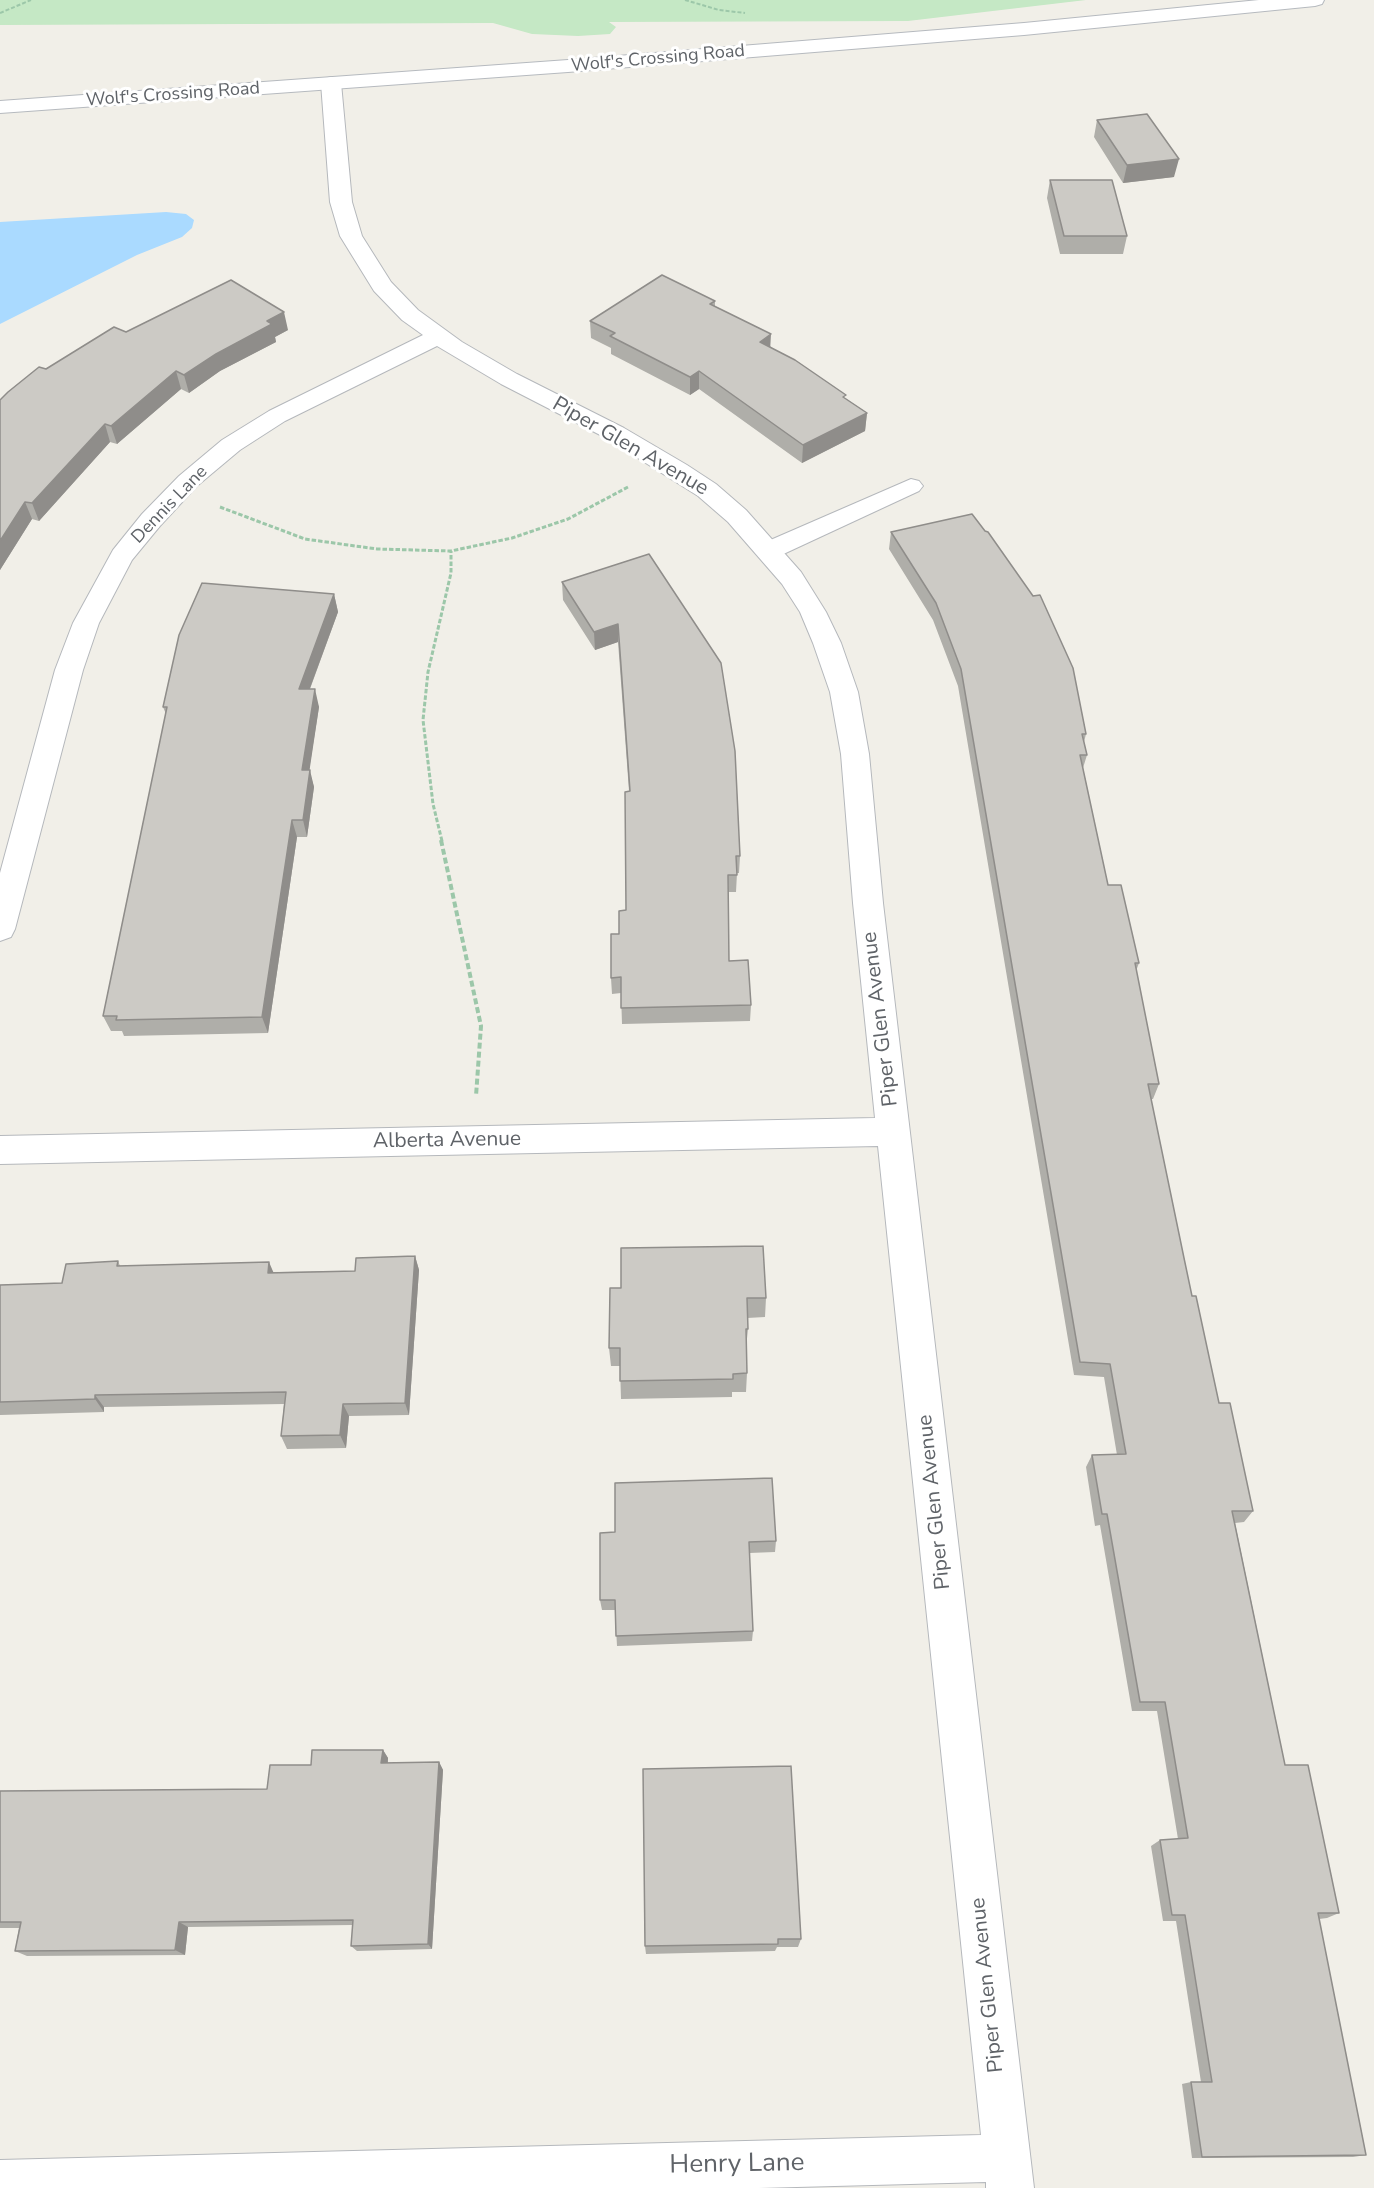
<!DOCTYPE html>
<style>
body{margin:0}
canvas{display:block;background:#f1efe8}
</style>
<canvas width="1374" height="2188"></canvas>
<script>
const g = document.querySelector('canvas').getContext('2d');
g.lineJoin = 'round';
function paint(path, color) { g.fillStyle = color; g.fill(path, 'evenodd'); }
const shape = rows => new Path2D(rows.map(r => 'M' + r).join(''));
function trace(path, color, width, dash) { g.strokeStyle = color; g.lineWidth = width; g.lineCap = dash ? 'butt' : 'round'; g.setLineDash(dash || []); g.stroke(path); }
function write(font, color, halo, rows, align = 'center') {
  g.font = font + ' "Nunito Sans",sans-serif'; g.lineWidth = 6; g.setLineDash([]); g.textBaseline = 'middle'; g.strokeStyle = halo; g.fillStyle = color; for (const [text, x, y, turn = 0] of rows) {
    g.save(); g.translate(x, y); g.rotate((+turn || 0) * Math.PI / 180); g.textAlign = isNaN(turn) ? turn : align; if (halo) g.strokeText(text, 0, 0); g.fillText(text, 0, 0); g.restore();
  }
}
const green = shape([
 [0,0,1086,0,908,21,609,22,616,27,610,34,578,36,532,34,493,23,0,25]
]);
const water = shape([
 [166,212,186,214,194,220,192,228,182,237,137,255,0,324,0,222]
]);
const pathFar2 = shape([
 [685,0,719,10,745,13],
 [0,13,31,0]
]);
const pathFar1 = shape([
 [220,507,305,539,377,549,451,551,512,538,568,519,628,487],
 [442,841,433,804,423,720,428,672,451,573,451,551]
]);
const path = shape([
 [441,840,481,1026,476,1096]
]);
const lane = shape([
 [911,479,919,481,923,486,919,491,777,557,768,559,759,557,756,551,759,545,911,479]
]);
const street = shape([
 [331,77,338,79,341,83,352,202,362,236,391,282,418,310,462,342,517,374,624,428,687,465,716,484,746,510,801,572,826,612,841,643,858,692,869,754,883,903,1034,2188,986,2188,986,2182,759,2188,0,2188,0,2160,981,2135,878,1146,0,1164,0,1136,875,1118,853,903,841,754,830,692,813,643,800,612,782,584,728,522,698,496,606,438,501,384,437,346,285,421,240,450,197,486,160,526,132,560,99,623,83,670,15,929,11,937,0,941,0,873,55,670,73,623,113,550,142,514,179,476,222,440,269,411,423,335,402,320,374,291,340,236,330,202,321,83,324,79,331,77]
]);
const secondary = shape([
 [1259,0,1324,0,1322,4,1315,6,1024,35,568,72,0,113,0,101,568,60,1024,23,1259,0]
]);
const wall = shape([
 [1097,120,1174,177,1123,183,1094,137],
 [1050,180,1127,236,1123,254,1060,254,1047,198],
 [715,301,715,306,771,347,867,413,865,431,802,463,699,389,690,395,611,354,611,348,591,338,590,321],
 [288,330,275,337,276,342,220,371,189,393,181,389,117,444,110,442,39,521,32,519,0,570,0,400,46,369,126,332],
 [891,532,1086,734,1084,742,1087,755,1083,768,1108,885,1139,963,1136,971,1159,1084,1153,1099,1151,1099,1192,1296,1219,1403,1253,1511,1244,1522,1235,1523,1285,1765,1339,1913,1327,1918,1319,1919,1366,2155,1353,2157,1192,2158,1182,2084,1191,2082,1201,2082,1176,1921,1163,1921,1151,1846,1160,1840,1178,1839,1157,1711,1132,1711,1100,1525,1095,1526,1086,1467,1092,1455,1117,1455,1104,1377,1074,1375,958,686,933,620,889,549],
 [649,554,740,856,739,873,737,873,736,892,728,892,729,961,751,1005,750,1021,622,1024,621,993,612,994,611,978,619,934,626,910,629,791,618,642,595,650,563,600,562,582],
 [334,594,338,612,310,689,319,707,309,770,314,787,307,837,297,837,268,1033,124,1036,122,1031,111,1031,103,1016,166,714,163,707],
 [415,1256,419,1270,409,1415,349,1416,346,1448,287,1449,281,1436,284,1404,104,1407,104,1412,0,1415,0,1285,62,1283,118,1261,120,1266,274,1272,355,1271],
 [610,1288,766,1298,765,1317,747,1318,748,1329,746,1348,747,1373,746,1392,732,1392,732,1397,621,1399,620,1366,611,1366,609,1348],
 [600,1533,776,1541,775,1552,749,1553,753,1631,752,1641,617,1646,615,1610,602,1610,600,1600],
 [383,1750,388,1758,388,1763,439,1762,443,1770,432,1949,357,1951,351,1946,353,1925,188,1927,185,1955,27,1956,15,1951,19,1928,0,1928,0,1791,267,1789,311,1765],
 [643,1769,801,1939,798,1947,777,1947,775,1951,646,1954,645,1946]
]);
const shadedWall = shape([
 [1179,159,1174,177,1123,183,1127,165],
 [284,312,288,330,275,337,276,342,220,371,189,393,184,375,267,321],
 [771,334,770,352,760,342],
 [176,371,181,389,117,444,111,426],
 [699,371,699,389,690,395,690,377],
 [867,413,865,431,802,463,803,445],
 [105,424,110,442,39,521,32,503],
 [25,502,32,519,0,570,0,541],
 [334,594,338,612,303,707,299,689],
 [618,624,618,642,595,650,594,632],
 [315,689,319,707,307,787,302,770],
 [310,770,314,787,307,837,303,820],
 [292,820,297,837,268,1033,262,1017],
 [415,1256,419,1270,409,1415,405,1403],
 [269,1262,275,1276,268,1273],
 [95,1395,104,1407,104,1412,95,1399],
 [343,1404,349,1416,346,1448,340,1435],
 [383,1750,388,1758,387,1771,381,1763],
 [439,1762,443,1770,432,1949,428,1944],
 [179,1922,188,1927,185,1955,175,1950]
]);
const building = shape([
 [1147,114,1179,159,1127,165,1097,120,1147,114],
 [1050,180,1112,180,1127,236,1064,236,1050,180],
 [662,275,715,301,710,304,771,334,760,342,795,360,846,395,843,397,867,413,803,445,699,371,690,377,610,336,615,333,590,321,662,275],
 [231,280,284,312,267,321,272,324,216,354,184,375,176,371,111,426,105,424,32,503,25,502,0,541,0,400,8,392,39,367,46,369,114,327,126,332,231,280],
 [972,514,985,531,988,532,1033,596,1040,595,1073,668,1086,734,1082,734,1087,755,1080,755,1108,885,1121,885,1139,963,1135,963,1159,1084,1148,1084,1184,1258,1192,1296,1196,1296,1219,1403,1230,1403,1253,1511,1232,1511,1285,1765,1308,1765,1339,1913,1318,1913,1366,2155,1202,2157,1191,2082,1212,2082,1185,1915,1172,1915,1160,1840,1188,1838,1165,1702,1140,1702,1107,1514,1102,1514,1092,1455,1126,1454,1110,1364,1080,1362,961,669,936,603,891,532,972,514],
 [649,554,721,663,735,751,740,856,736,856,737,875,728,875,729,961,748,960,751,1005,621,1008,621,977,611,978,611,934,619,934,619,911,626,910,625,792,630,791,618,624,594,632,562,582,649,554],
 [202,583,334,594,299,689,315,689,302,770,310,770,303,820,292,820,262,1017,116,1020,117,1016,103,1016,167,707,163,707,179,635,202,583],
 [763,1246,766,1298,747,1298,748,1329,746,1329,747,1373,733,1374,733,1379,620,1381,620,1348,609,1348,610,1288,621,1288,621,1248,763,1246],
 [415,1256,405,1403,343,1404,340,1435,281,1436,286,1392,95,1395,95,1399,0,1402,0,1285,62,1283,66,1264,118,1261,117,1266,269,1262,268,1273,355,1271,356,1258,415,1256],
 [772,1478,776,1541,749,1542,753,1631,616,1636,615,1600,600,1600,600,1533,615,1532,615,1483,772,1478],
 [312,1750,383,1750,381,1763,439,1762,428,1944,351,1946,353,1920,179,1922,175,1950,15,1951,21,1922,0,1922,0,1791,267,1789,270,1765,311,1765,312,1750],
 [791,1766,801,1939,778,1939,778,1944,645,1946,643,1769,791,1766]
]);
const farStreetnames = [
 ["Wolf's Crossing Road",658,59,-5],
 ["Wolf's Crossing Road",173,95,-4],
 ["Dennis Lane",170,505,-46]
];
const streetNames = [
 ["Piper Glen Avenue",630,447,30],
 ["Piper Glen Avenue",881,1019,-97],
 ["Alberta Avenue",447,1141,-1],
 ["Piper Glen Avenue",935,1502,-96],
 ["Piper Glen Avenue",988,1985,-96]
];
const nearStreetnames = [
 ["Henry Lane",737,2165,-1]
];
paint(green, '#c5e8c5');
paint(water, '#aadaff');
trace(lane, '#b5b8bc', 2);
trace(street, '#b5b8bc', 2);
trace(secondary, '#b6babf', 2);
trace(pathFar2, '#9cc7a9', 2, [4, 2]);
trace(pathFar1, '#9cc7a9', 3, [4.5, 2]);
trace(path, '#9cc7a9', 4, [6, 3]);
paint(lane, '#fff');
paint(street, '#fff');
paint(secondary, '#fff');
paint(wall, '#afaea9');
paint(shadedWall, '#8f8d8a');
paint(building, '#cccac5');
trace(building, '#8f8d8a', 1.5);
write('18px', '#5f6368', '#fff', farStreetnames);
write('21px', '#5f6368', '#fff', streetNames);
write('26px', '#5f6368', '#fff', nearStreetnames);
</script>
